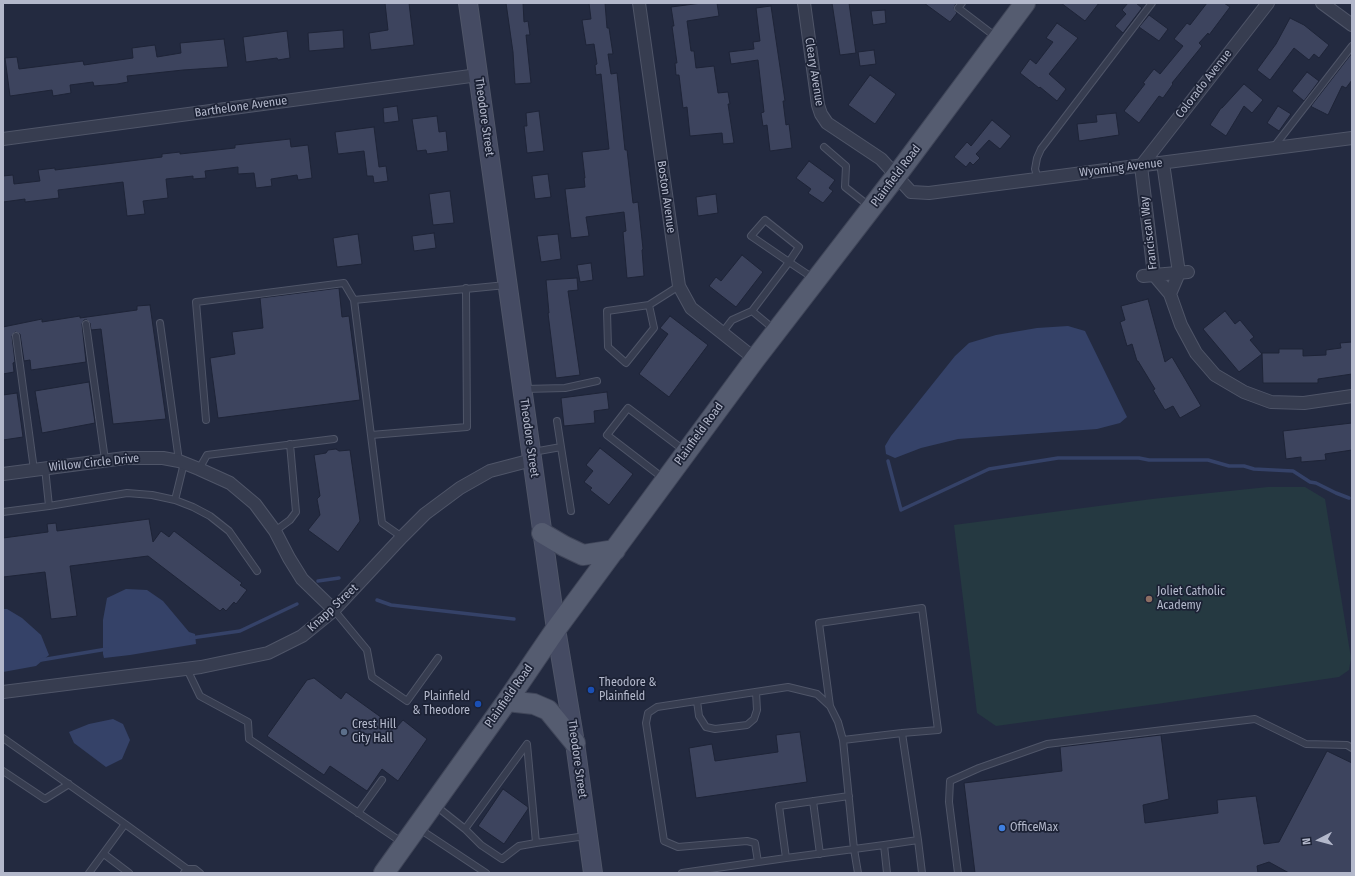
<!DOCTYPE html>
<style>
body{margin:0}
#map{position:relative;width:1355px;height:876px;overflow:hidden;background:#232a40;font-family:"Fira Sans Condensed",sans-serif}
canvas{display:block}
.frame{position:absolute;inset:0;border:4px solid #b3b8cb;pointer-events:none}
.north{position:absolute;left:1299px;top:820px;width:40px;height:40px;-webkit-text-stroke:3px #1c2235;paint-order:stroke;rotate:264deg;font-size:11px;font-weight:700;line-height:16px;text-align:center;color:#b3b8cb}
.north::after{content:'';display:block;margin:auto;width:14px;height:18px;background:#b3b8cb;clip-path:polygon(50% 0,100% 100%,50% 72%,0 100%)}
</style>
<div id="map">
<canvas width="1355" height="876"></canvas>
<div class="frame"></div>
<div class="north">N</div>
</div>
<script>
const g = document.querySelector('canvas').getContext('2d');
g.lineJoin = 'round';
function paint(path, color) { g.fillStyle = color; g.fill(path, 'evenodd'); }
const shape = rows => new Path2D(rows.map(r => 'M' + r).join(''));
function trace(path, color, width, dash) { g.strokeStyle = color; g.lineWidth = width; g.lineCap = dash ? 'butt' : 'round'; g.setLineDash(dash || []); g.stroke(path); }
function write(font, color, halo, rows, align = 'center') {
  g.font = font + ' "Fira Sans Condensed",sans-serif'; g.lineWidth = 3.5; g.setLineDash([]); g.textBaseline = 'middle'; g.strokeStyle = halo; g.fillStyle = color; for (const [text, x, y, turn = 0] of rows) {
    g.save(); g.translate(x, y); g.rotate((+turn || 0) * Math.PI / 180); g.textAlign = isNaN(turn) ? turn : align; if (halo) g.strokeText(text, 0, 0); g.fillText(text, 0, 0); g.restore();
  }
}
const green = shape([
 [1268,487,1305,487,1325,499,1351,658,1349,670,1339,677,1157,704,996,726,977,713,954,525,1152,499]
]);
const water = shape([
 [1068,326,1085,331,1127,417,1120,423,1097,429,958,439,921,448,895,458,886,454,885,446,891,436,955,356,969,343,996,335,1037,328],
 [126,589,147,590,163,601,189,632,195,634,196,644,130,655,104,658,103,654,103,620,107,598],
 [3,609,7,609,22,618,41,635,49,655,36,666,3,672],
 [113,719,123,724,130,740,122,759,106,767,74,743,69,732,89,724]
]);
const stream = shape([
 [888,461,901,510,989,469,1058,458,1139,458,1149,460,1208,460,1229,466,1244,466,1254,469,1293,471,1310,482,1316,483,1336,493,1349,498],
 [318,581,339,578],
 [377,600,391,605,514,619],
 [191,638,240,631,297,604],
 [41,660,107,649]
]);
const building = shape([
 [385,3,409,3,414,45,371,50,369,33,388,30,385,3],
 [506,3,523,3,524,22,528,21,530,35,526,35,531,83,515,84,513,52,506,3],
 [589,3,605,3,607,28,609,28,613,54,608,54,611,74,617,73,625,150,627,150,633,203,638,202,643,249,642,250,644,276,627,278,623,232,626,231,624,212,586,217,589,236,571,238,565,189,585,187,584,178,585,178,582,152,609,149,601,74,596,75,595,65,597,64,594,44,586,45,582,20,591,19,589,3],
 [702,3,717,3,719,16,687,21,691,51,694,51,696,68,714,66,718,93,728,92,730,104,728,104,734,143,723,144,722,133,690,136,687,107,683,108,679,75,676,75,675,63,677,63,672,26,674,26,671,7,702,3],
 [832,3,849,3,856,53,840,55,832,3],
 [924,3,956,3,954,8,957,13,950,22,924,3],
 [1061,3,1099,3,1085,21,1061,3],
 [1128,3,1136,3,1142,8,1123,33,1115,26,1126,14,1122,10,1128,3],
 [1207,3,1224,3,1230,7,1209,35,1208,33,1199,43,1202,46,1172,83,1173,84,1163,98,1159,96,1139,123,1124,111,1145,84,1143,83,1154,69,1160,74,1183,46,1174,39,1187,23,1190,25,1207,3],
 [771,6,785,101,783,101,786,125,789,124,792,148,770,151,767,125,763,126,761,113,764,112,758,60,731,64,729,52,754,49,753,42,760,41,756,8,771,6],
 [885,10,886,23,873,25,871,11,885,10],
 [1149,15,1168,29,1159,41,1139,27,1149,15],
 [1290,18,1304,25,1329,45,1319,58,1314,54,1309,60,1294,48,1270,80,1257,70,1276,44,1290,18],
 [1057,23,1078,38,1049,74,1066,89,1057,101,1040,87,1039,88,1020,73,1030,59,1036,64,1053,42,1046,38,1057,23],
 [343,30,344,48,309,51,308,33,343,30],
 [287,31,290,58,278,60,277,58,246,62,243,37,287,31],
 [224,39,228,67,183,70,127,76,128,82,117,84,94,86,93,82,70,85,71,93,53,96,52,90,10,96,5,58,17,57,19,69,83,61,84,65,133,58,132,48,155,45,157,57,181,53,180,43,224,39],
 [874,50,876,64,860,66,858,52,874,50],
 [1352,53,1352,80,1346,88,1342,86,1328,115,1312,107,1311,106,1352,53],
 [1307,72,1319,81,1304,101,1292,91,1307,72],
 [870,75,896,94,875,124,848,105,870,75],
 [1244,84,1263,100,1252,113,1244,106,1226,136,1210,125,1221,108,1222,108,1244,84],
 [397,106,399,121,384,123,383,108,397,106],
 [1278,106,1291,114,1279,131,1267,123,1278,106],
 [539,111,544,151,527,153,524,126,527,126,526,113,539,111],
 [1116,113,1119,135,1079,141,1077,124,1097,122,1096,115,1116,113],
 [437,116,439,132,446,131,448,151,427,154,426,150,417,151,412,119,437,116],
 [992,120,1011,136,1000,149,989,140,976,154,980,158,973,165,970,162,966,167,954,157,967,142,971,146,992,120],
 [374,127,379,167,386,166,388,181,374,183,373,176,367,176,364,151,338,154,335,132,374,127],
 [290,139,291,147,308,145,312,178,298,180,297,175,271,179,272,186,256,188,254,173,238,174,238,167,205,171,206,178,193,179,193,176,166,179,168,198,143,201,145,214,127,216,123,182,58,190,59,198,25,202,25,199,3,202,3,176,13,175,14,184,40,181,38,170,55,168,55,170,106,164,162,157,162,154,180,152,180,154,235,148,235,145,290,139],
 [809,161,835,180,829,188,833,191,823,203,808,193,811,189,796,178,809,161],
 [548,174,551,197,535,199,532,176,548,174],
 [450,191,454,223,433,225,429,194,450,191],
 [716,194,718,213,698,216,696,197,716,194],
 [434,233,436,248,414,251,412,236,434,233],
 [358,234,362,264,337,267,333,238,358,234],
 [558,234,561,259,541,262,537,236,558,234],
 [742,255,763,272,736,307,709,286,716,277,721,281,742,255],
 [591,263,593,280,580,282,577,265,591,263],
 [577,278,578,290,568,291,580,375,556,378,548,313,549,313,546,280,577,278],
 [339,288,342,317,349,316,360,400,218,418,210,358,235,354,232,332,263,328,260,298,339,288],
 [1148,299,1165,362,1172,357,1201,406,1180,418,1173,406,1165,410,1153,390,1155,389,1138,361,1137,361,1132,344,1127,346,1120,322,1125,320,1121,306,1148,299],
 [150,305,166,419,113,424,101,329,91,330,90,323,87,320,84,320,82,324,86,362,31,370,30,360,24,361,20,334,15,332,12,336,15,362,13,363,14,372,3,374,3,327,42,319,42,322,80,316,80,318,137,310,137,306,150,305],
 [1225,311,1235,324,1240,320,1254,337,1250,340,1262,354,1239,372,1203,329,1225,311],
 [670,316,708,345,669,397,639,374,668,334,660,328,670,316],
 [1352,342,1352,374,1318,379,1318,383,1263,383,1262,353,1279,353,1279,349,1303,349,1303,356,1326,355,1326,350,1341,348,1340,343,1352,342],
 [89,382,95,423,42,433,35,391,89,382],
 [607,392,609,409,594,411,595,423,564,426,561,398,607,392],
 [17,393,23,437,3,440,3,395,17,393],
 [1352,423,1352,450,1325,454,1326,460,1301,462,1301,457,1286,459,1283,431,1352,423],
 [600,448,633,474,609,505,590,490,592,488,584,482,593,471,586,465,600,448],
 [336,449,339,451,350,450,360,521,338,552,308,530,320,515,317,499,320,496,314,455,326,453,328,450,336,449],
 [149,519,153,542,161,531,169,537,174,531,242,583,240,585,247,590,236,604,234,602,226,611,223,608,220,611,148,556,70,566,77,616,51,619,45,572,3,577,3,538,48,532,47,524,56,523,57,531,149,519],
 [314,678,341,699,346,692,396,728,403,720,427,739,398,781,382,769,367,791,330,766,324,775,267,736,307,680,314,678],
 [800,732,807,782,696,798,689,748,712,744,715,761,778,752,776,735,800,732],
 [1161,735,1169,799,1143,805,1145,823,1218,813,1217,800,1256,796,1264,844,1279,842,1327,751,1352,763,1352,873,1289,873,1269,862,1257,866,1258,873,975,873,964,783,1062,771,1060,747,1161,735],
 [503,789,528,807,528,809,504,844,478,826,503,789]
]);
const lane = shape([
 [962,3,958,8,996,37],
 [824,147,846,166,845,187,869,206],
 [1273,148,1352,46],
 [1038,179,1035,169,1037,158,1041,149,1152,3],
 [649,305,654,328,626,363,608,347,607,311,649,305,679,286],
 [160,323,179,461],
 [86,324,105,460],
 [775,330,752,311,789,262,799,247,765,220,751,236,789,262,813,278],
 [722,333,732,320,752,311],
 [16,336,34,470],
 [524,389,565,388,597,381],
 [206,420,196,302,344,283,354,300],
 [371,435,467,427,466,288],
 [561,447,571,511],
 [533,452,561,447,557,421],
 [184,463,175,500,193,507,210,516,229,531,257,571],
 [45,468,49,506,127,493,152,495,175,500],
 [199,469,207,455,334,439],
 [663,478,607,435,628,408,685,451],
 [3,512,49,506],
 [275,531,290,520,296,512,290,444],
 [402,537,382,523,354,300,506,285],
 [334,610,367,650,372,677,407,701,438,658],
 [187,669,200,696,248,722,249,739,403,843],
 [697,701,699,716,706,727,715,729,747,725,754,719,757,710,756,692],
 [3,738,125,824],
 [843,740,902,733],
 [3,771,45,799,69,784],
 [813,801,820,854],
 [436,806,465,829,527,744,536,843,586,836],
 [358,813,382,780],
 [418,828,486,873],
 [465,829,481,845,502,859,519,846,536,843],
 [918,840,922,873],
 [884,845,887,873],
 [104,854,129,873],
 [786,858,779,806,849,796],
 [758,862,755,843,747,841,678,847,664,841,646,723,648,713,657,707,788,687,817,694,830,706],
 [187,869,195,869,200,873],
 [89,873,125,824,187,869,184,873],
 [682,873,786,858,854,849,884,845,918,840,902,733,938,730,922,608,819,623,830,706,838,722,843,740,854,849,858,873],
 [958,873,949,802,950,781,979,768,1047,744,1255,719,1306,744,1347,745,1352,748]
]);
const street = shape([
 [639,3,679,286,691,308,755,359],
 [804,3,818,105,821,114,827,123,881,159,911,192,929,193,1352,138],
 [1268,3,1141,166,1154,275,1170,294,1181,325,1196,353,1215,375,1244,392,1271,402,1304,403,1352,396],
 [1322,3,1352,25],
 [3,139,478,75],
 [1163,163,1179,273,1170,294],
 [1143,276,1188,272],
 [3,474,125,458,163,458,179,461,199,469,230,483,255,504,275,531,289,558,302,579,334,610],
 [3,692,201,667,268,653,302,636,334,610,402,537,425,514,460,488,490,471,532,460]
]);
const secondary = shape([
 [468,3,556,629,575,743,593,873]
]);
const primary = shape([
 [542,533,564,546,583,555,615,550],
 [507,701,534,704,548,710,575,743],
 [384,873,507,701,556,629,755,359,896,176,1025,3]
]);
const markers = [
 [1149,599,4,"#8d6e63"],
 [591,690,4,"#1a4fb4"],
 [478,704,4,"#1a4fb4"],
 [344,732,4,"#5c6f8a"],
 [1002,828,4,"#3f7fe0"]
];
const streetNames = [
 ["Cleary Avenue",814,72,81],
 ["Colorado Avenue",1204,84,-52],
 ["Barthelone Avenue",241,107,-8],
 ["Theodore Street",484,117,82],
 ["Wyoming Avenue",1121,168,-7],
 ["Plainfield Road",896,176,-53],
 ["Boston Avenue",666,197,82],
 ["Franciscan Way",1149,233,-97],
 ["Plainfield Road",699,434,-54],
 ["Theodore Street",529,438,82],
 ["Willow Circle Drive",94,463,-6],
 ["Knapp Street",333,608,-43],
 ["Plainfield Road",509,696,-55],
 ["Theodore Street",577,759,82]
];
const poiNames = [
 ["Joliet Catholic",1157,592],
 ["Academy",1157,606],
 ["Theodore &",599,683],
 ["Plainfield",599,697],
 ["Plainfield",470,697,"right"],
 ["& Theodore",470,711,"right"],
 ["Crest Hill",352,725],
 ["City Hall",352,739],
 ["OfficeMax",1010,828]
];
paint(green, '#253941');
paint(water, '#354268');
trace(stream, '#354268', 3.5);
paint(building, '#3d445e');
trace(building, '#1e2437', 1);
trace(lane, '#4f5568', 8);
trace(street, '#4f5568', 14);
trace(secondary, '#4f5568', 20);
trace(primary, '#404659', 22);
trace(lane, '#373d50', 6);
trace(street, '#373d50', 12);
trace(secondary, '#454b63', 18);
trace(primary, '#555c70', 20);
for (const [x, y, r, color] of markers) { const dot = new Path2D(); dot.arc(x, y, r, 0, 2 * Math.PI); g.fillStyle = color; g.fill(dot); trace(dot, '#1c2235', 1.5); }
write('12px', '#b3b8cb', '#1c2235', streetNames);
write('12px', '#b3b8cb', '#1c2235', poiNames, 'left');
</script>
